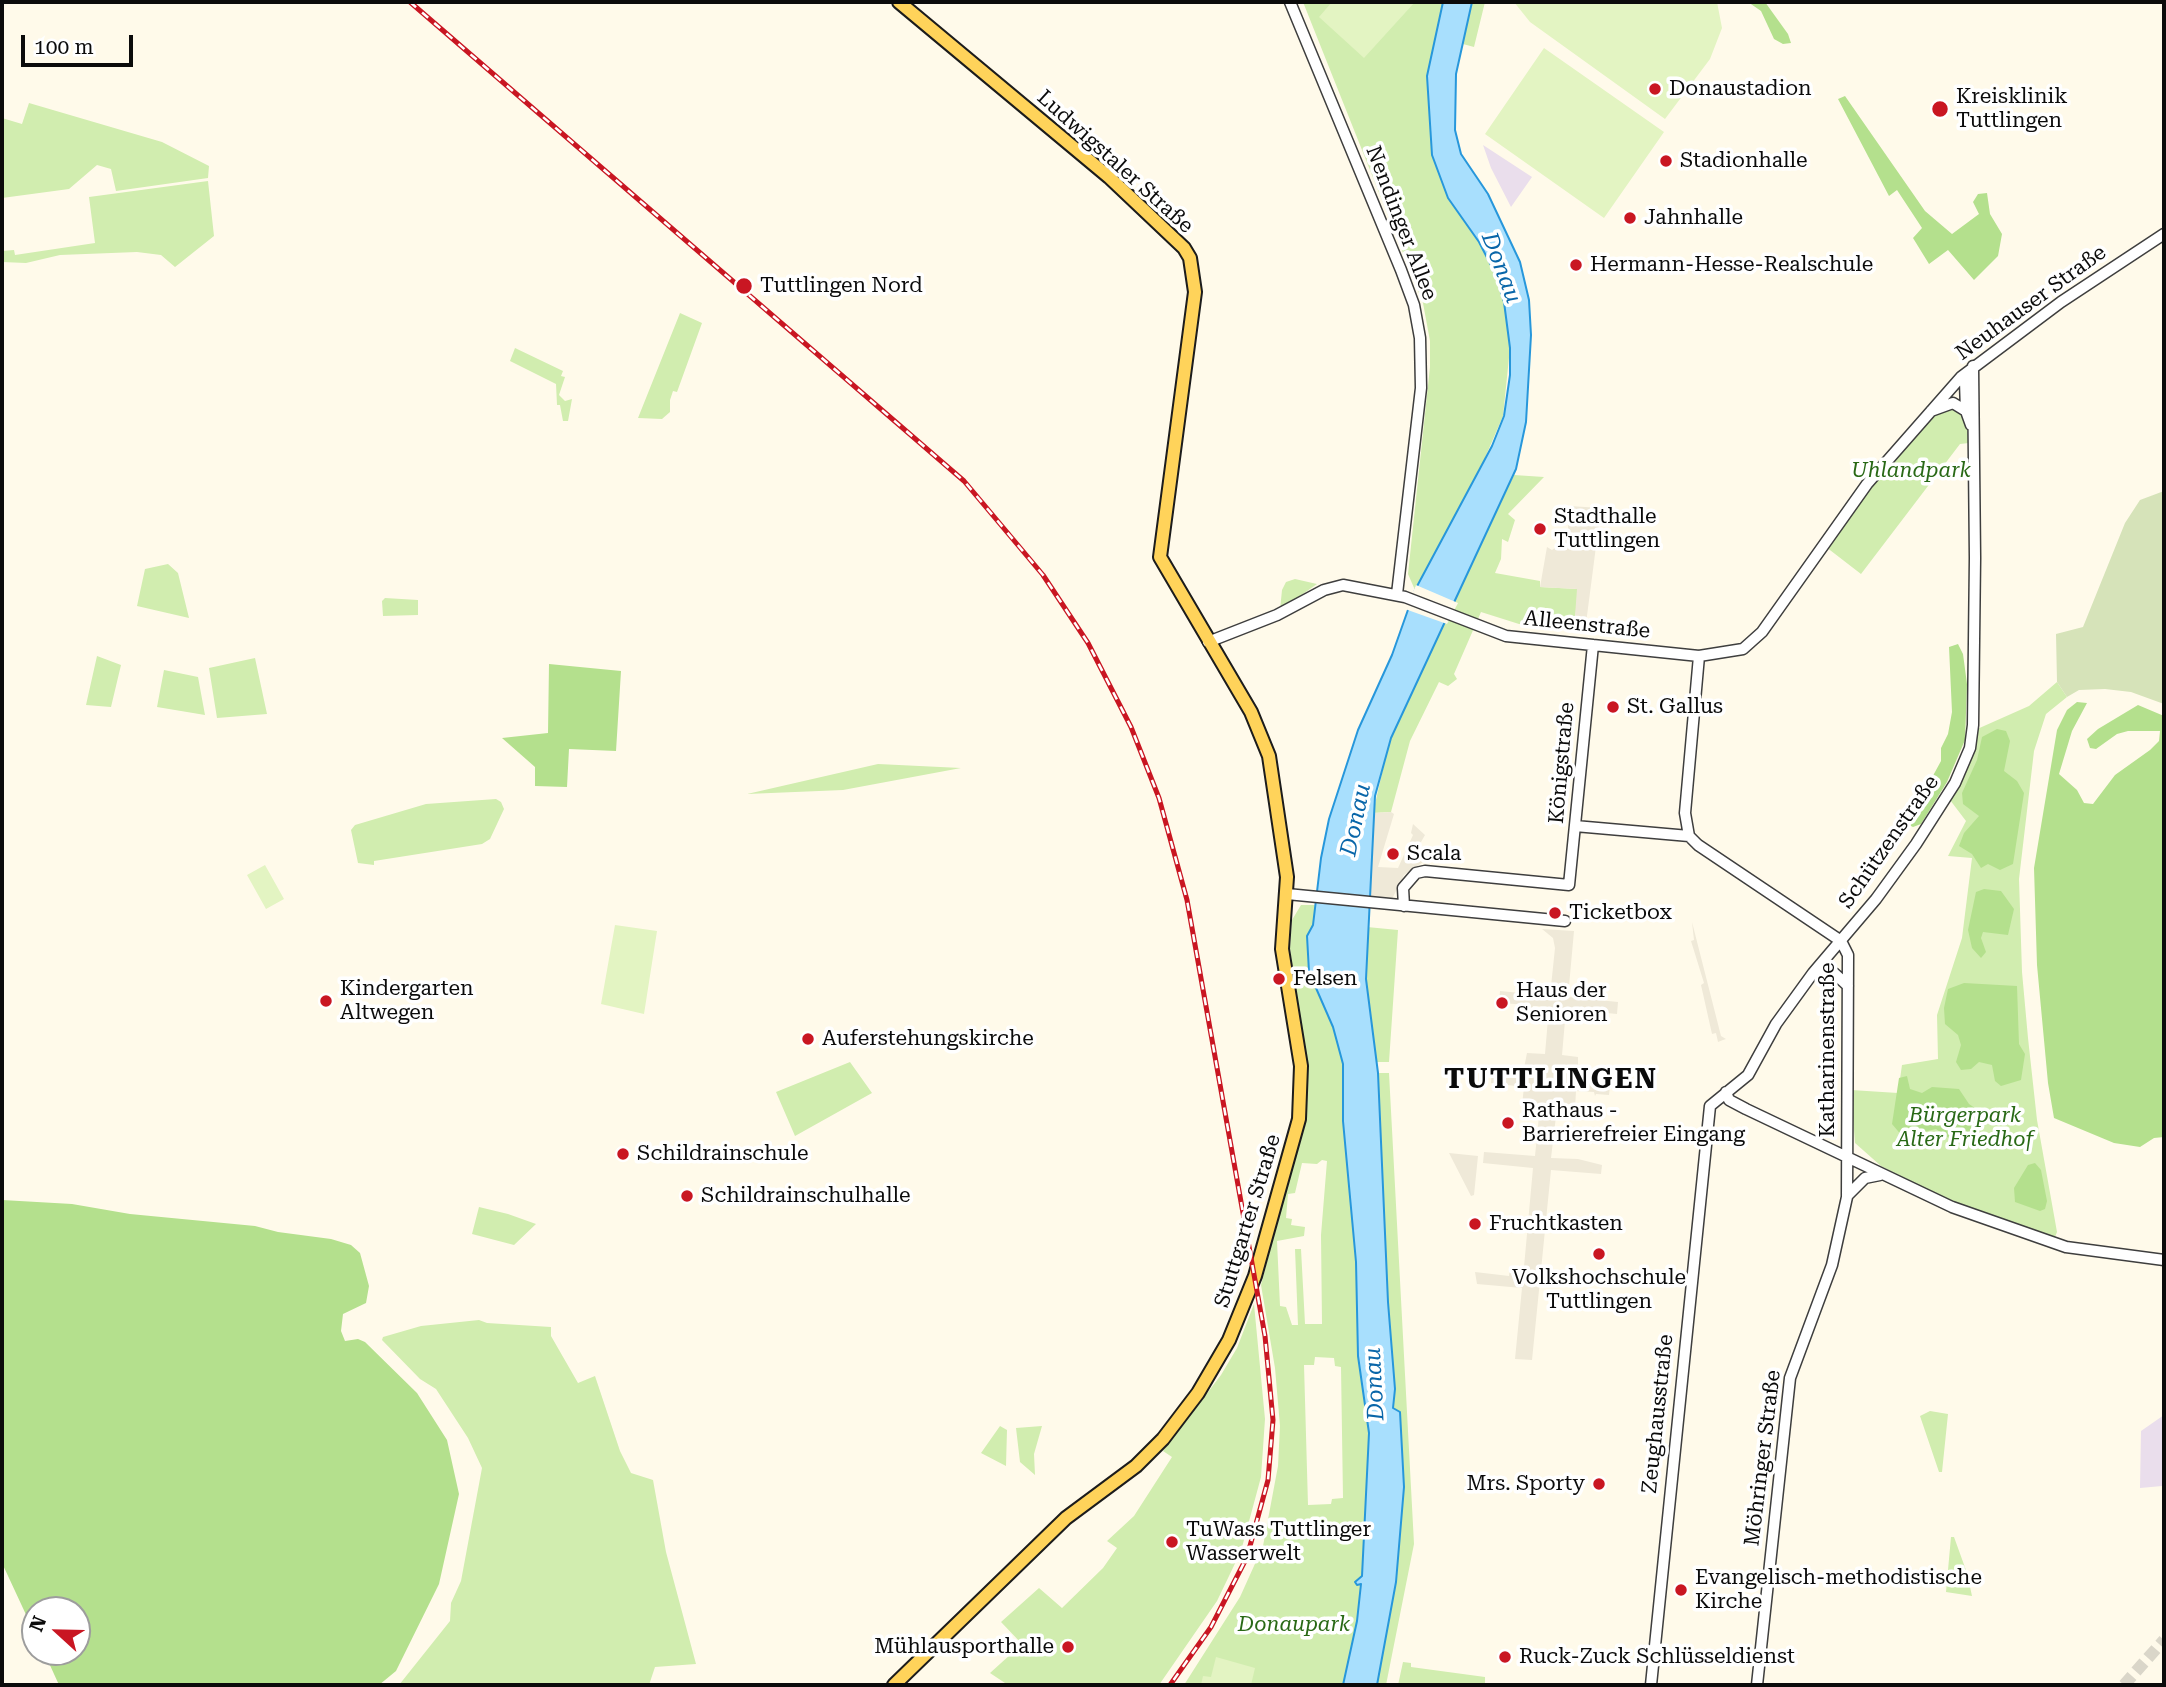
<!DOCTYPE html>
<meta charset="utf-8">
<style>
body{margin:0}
#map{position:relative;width:2166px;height:1687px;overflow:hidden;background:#fffaea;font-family:"Roboto Serif",serif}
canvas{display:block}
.frame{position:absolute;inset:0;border:4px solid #0b0b0b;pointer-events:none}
.north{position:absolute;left:21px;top:1596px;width:70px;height:70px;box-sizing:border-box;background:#fff;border:2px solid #9d9d9d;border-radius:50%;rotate:292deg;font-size:19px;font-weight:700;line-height:28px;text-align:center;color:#0b0b0b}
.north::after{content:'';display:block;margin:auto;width:24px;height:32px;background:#c91622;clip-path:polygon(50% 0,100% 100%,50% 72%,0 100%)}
.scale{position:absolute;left:21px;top:35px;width:112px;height:32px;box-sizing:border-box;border:4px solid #0b0b0b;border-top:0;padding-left:9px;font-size:21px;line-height:24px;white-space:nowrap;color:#0b0b0b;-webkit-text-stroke:5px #fff;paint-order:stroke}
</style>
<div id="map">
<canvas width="2166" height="1687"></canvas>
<div class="frame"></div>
<div class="north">N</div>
<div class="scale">100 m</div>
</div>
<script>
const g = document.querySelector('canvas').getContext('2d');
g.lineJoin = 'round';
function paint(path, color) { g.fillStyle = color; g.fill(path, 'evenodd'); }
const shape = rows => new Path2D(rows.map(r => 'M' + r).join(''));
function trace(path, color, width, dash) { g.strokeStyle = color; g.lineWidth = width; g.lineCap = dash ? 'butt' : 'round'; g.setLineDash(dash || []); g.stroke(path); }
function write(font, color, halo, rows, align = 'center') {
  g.font = font + ' "Roboto Serif",serif'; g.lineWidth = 7; g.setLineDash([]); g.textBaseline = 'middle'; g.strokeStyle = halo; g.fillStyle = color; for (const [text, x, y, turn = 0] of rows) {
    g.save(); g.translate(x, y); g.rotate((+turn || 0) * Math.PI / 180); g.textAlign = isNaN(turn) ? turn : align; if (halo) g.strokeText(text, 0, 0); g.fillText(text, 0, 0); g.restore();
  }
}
const industrial = shape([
 [1483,145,1532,177,1511,207,1491,168],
 [2164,1415,2164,1507,2162,1486,2140,1488,2141,1431]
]);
const green = shape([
 [1303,2,1443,2,1427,76,1432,155,1448,198,1479,242,1495,273,1504,302,1510,348,1503,416,1469,495,1415,590,1408,574,1430,367,1430,341,1423,303],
 [1472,2,1485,2,1474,47,1463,44],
 [29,103,162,142,209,166,208,178,116,191,111,169,97,165,69,189,2,198,2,118,22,124],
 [208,181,214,236,175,267,161,255,137,252,60,255,26,263,2,262,2,251,14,250,15,255,95,243,89,197],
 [680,313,702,323,677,392,673,391,670,400,670,412,662,419,638,418],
 [515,348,563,371,561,376,565,377,559,395,565,401,572,399,568,421,563,421,560,405,557,405,556,384,510,361],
 [1949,406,1966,416,1969,443,1960,444,1861,574,1826,547,1922,423],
 [1514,475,1544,477,1508,514,1515,520,1508,542,1502,539,1501,559,1495,573,1540,581,1540,587,1578,589,1574,630,1519,624,1481,612,1454,674,1457,679,1448,686,1439,682,1410,741,1391,812,1373,813,1390,738],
 [168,564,178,573,189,618,137,606,145,569],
 [1295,579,1317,584,1280,610,1282,590,1286,582],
 [385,598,418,600,418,615,383,616,382,601],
 [97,656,121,665,111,707,86,705],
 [255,658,267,714,217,718,209,668],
 [164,670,198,677,205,715,157,707],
 [2057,682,2067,697,2046,714,2034,751,2019,879,2022,972,2028,1038,2037,1120,2057,1232,2055,1237,1944,1198,1881,1166,1855,1143,1851,1090,1898,1093,1902,1065,1938,1059,1937,1015,1962,938,1972,858,1948,856,1966,821,1950,800,1971,761,1975,730,2029,706],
 [878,764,961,768,843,790,747,794],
 [496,799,501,802,504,809,490,839,482,844,374,861,374,865,358,863,351,830,355,825,426,804],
 [1301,905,1315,905,1313,925,1307,936,1309,972,1333,1027,1343,1064,1343,1121,1356,1262,1358,1356,1369,1433,1362,1576,1355,1582,1361,1583,1357,1621,1343,1685,1184,1685,1240,1597,1263,1546,1278,1466,1280,1426,1275,1368,1261,1285,1304,1121,1306,1073,1290,948,1292,920],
 [1322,1160,1327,1161,1321,1235,1322,1324,1305,1324,1301,1249,1295,1249,1298,1325,1292,1325,1286,1307,1280,1306,1277,1241,1304,1236,1305,1227,1291,1225,1292,1219,1286,1218,1288,1194,1295,1193,1302,1163,1317,1164],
 [1315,1357,1334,1358,1335,1366,1341,1367,1343,1498,1332,1499,1331,1504,1308,1505,1304,1365,1314,1365],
 [1367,927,1398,930,1389,1062,1376,1062,1366,979],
 [850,1062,872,1093,795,1136,776,1092],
 [1378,1073,1389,1073,1414,1544,1386,1685,1377,1685,1396,1582,1404,1487,1400,1412,1393,1408,1395,1389,1388,1302],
 [479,1207,508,1214,536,1224,514,1245,472,1234],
 [1254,1304,1265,1419,1261,1477,1241,1551,1217,1601,1159,1685,1008,1685,990,1673,1022,1644,1001,1622,1039,1588,1062,1608,1103,1568,1117,1548,1107,1541,1134,1516,1172,1457,1163,1451,1221,1375,1237,1348],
 [479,1320,487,1323,551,1327,551,1336,578,1383,595,1376,620,1451,631,1473,653,1480,666,1552,696,1664,655,1667,649,1685,399,1685,450,1621,451,1603,461,1581,482,1468,468,1438,436,1389,420,1379,382,1340,383,1337,421,1326],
 [1930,1411,1948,1414,1942,1472,1939,1472,1920,1416],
 [1000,1426,1007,1430,1006,1466,981,1453],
 [1042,1426,1034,1454,1035,1475,1020,1462,1016,1428],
 [1951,1537,1954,1537,1967,1573,1972,1596,1946,1592],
 [1403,1662,1411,1663,1411,1667,1485,1677,1485,1685,1398,1685]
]);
const forest = shape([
 [1748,2,1765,2,1788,34,1791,43,1783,44,1774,39,1761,11],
 [1845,96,1925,211,1952,234,1979,214,1973,202,1978,194,1987,193,1990,214,2002,234,1998,256,1974,280,1948,250,1929,264,1913,238,1922,228,1897,190,1889,196,1838,99],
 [1958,644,1963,654,1967,684,1965,740,1947,782,1921,824,1913,827,1909,825,1911,816,1941,761,1941,748,1948,734,1952,712,1949,647],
 [549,664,621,671,616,751,569,749,567,787,535,786,535,767,502,738,548,733],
 [2077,702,2087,703,2072,731,2059,774,2077,790,2084,803,2093,804,2115,775,2150,750,2159,741,2160,731,2128,731,2117,734,2096,749,2090,748,2087,739,2098,729,2138,705,2164,716,2164,1137,2154,1138,2140,1147,2114,1143,2054,1118,2048,1083,2037,965,2034,868,2057,730,2067,710],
 [1997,729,2006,731,2010,741,2004,771,2017,781,2024,793,2013,864,2000,870,1988,864,1981,868,1972,854,1959,846,1964,833,1979,816,1963,804,1962,793,1977,760,1982,737],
 [1984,889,2001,891,2014,909,2008,935,1983,932,1981,938,1986,952,1981,958,1972,948,1968,930,1976,892],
 [1964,983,2017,986,2019,1044,2025,1054,2021,1080,2001,1086,1995,1081,1992,1065,1979,1062,1971,1069,1961,1070,1956,1062,1961,1045,1958,1035,1945,1024,1944,1008,1948,989],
 [1907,1076,1910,1089,1922,1093,1932,1087,1959,1089,1969,1104,1985,1115,1981,1127,1970,1138,1956,1143,1936,1129,1903,1137,1892,1124,1899,1078],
 [2035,1163,2041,1170,2047,1201,2045,1209,2040,1211,2015,1202,2014,1188,2028,1165],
 [2,1200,72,1204,130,1214,255,1226,278,1232,331,1239,351,1245,360,1253,369,1286,366,1303,343,1314,341,1331,345,1341,358,1339,365,1342,417,1393,447,1440,459,1494,439,1584,396,1671,379,1685,59,1685,44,1652,77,1652,77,1610,35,1610,35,1634,2,1563]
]);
const cemetery = shape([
 [2164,491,2164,704,2131,692,2105,689,2079,690,2067,697,2057,682,2056,634,2083,627,2125,523,2140,500]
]);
const pitch = shape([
 [1332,2,1415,2,1364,58,1319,17],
 [1514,2,1717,2,1722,28,1710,59,1665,119,1530,22],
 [1544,48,1664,132,1604,218,1485,134],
 [265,865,284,899,266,909,247,875],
 [615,925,657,931,644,1014,601,1004],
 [1216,1657,1255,1668,1251,1685,1201,1685,1203,1676,1211,1677]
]);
const plaza = shape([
 [1569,506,1601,508,1585,631,1574,630,1577,589,1540,587,1547,547,1552,550,1572,535,1568,528],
 [1391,812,1394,814,1378,867,1398,868,1413,835,1411,833,1413,824,1425,835,1413,856,1423,862,1404,875,1392,899,1369,898,1373,813],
 [1692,922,1721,1036,1726,1039,1723,1040,1718,1042,1716,1033,1712,1034,1701,985,1704,983,1691,941,1694,940],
 [1542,929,1574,931,1568,997,1618,1002,1617,1014,1566,1009,1562,1055,1578,1057,1578,1075,1611,1078,1610,1086,1609,1095,1596,1094,1595,1096,1594,1092,1576,1091,1575,1109,1557,1108,1551,1158,1578,1159,1602,1165,1601,1174,1551,1170,1532,1360,1515,1359,1522,1288,1477,1284,1475,1272,1509,1276,1510,1267,1524,1267,1533,1168,1483,1163,1484,1152,1535,1156,1540,1106,1522,1105,1524,1087,1491,1083,1492,1067,1524,1068,1527,1053,1545,1054,1549,1007,1533,1006,1531,1012,1531,1005,1499,1003,1500,991,1550,996,1555,948,1553,938],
 [1449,1153,1478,1156,1474,1195,1471,1196]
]);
const water = shape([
 [1443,2,1472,2,1456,74,1455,130,1461,154,1488,194,1520,262,1529,300,1531,335,1526,422,1516,469,1391,738,1375,796,1366,979,1378,1073,1388,1302,1395,1389,1393,1408,1400,1412,1404,1487,1396,1582,1377,1685,1343,1685,1357,1621,1361,1584,1357,1585,1355,1582,1362,1576,1369,1433,1358,1356,1356,1262,1343,1121,1343,1064,1333,1027,1309,972,1307,936,1313,925,1321,858,1329,819,1358,730,1392,655,1415,590,1492,446,1504,416,1510,375,1510,348,1504,302,1495,273,1479,242,1448,198,1432,155,1427,76,1443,2]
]);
const pier = shape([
 [1416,585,1458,603,1447,624,1405,609]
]);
const majorTunnel = shape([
 [2124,1685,2164,1640]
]);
const minor = shape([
 [1290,2,1401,270,1414,305,1420,338,1421,388,1397,594],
 [1961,377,1965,381,1966,411,1971,425],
 [1931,411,1953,403,1966,411],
 [1208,642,1277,615,1324,590,1343,585,1405,597,1506,636,1699,656,1743,649,1762,632,1867,484,1961,377,2061,302,2164,234],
 [1699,656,1685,813,1689,836,1698,845,1841,941,1848,955,1847,1197,1832,1265,1790,1378,1757,1685],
 [1575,826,1689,836],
 [1287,894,1565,921],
 [1404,906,1403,888,1416,873,1425,871,1569,885,1593,645],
 [1813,973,1834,973,1848,986],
 [1726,1092,1729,1100,1746,1109,1952,1207,2066,1247,2164,1260],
 [1847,1196,1865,1178,1880,1175],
 [1651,1685,1710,1106,1748,1075,1776,1024,1813,973,1876,899,1916,844,1955,783,1970,748,1973,725,1975,558,1973,366]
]);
const major = shape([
 [894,1685,1066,1518,1136,1466,1163,1439,1198,1393,1229,1340,1255,1276,1299,1119,1301,1066,1282,949,1287,877,1269,756,1251,712,1160,557,1195,292,1190,258,1184,248,1109,177,899,2]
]);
const rail = shape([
 [410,2,964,481,1043,575,1088,643,1131,727,1159,798,1187,900,1265,1336,1273,1420,1268,1480,1247,1557,1211,1627,1170,1685]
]);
const markers = [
 [1655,89,7,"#c91622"],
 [1940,109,9,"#c91622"],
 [1666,161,7,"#c91622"],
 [1630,218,7,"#c91622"],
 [1576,265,7,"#c91622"],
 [744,286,9,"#c91622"],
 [1540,529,7,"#c91622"],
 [1613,707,7,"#c91622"],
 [1393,854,7,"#c91622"],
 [1555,913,7,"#c91622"],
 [1279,979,7,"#c91622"],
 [326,1001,7,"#c91622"],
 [1502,1003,7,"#c91622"],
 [808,1039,7,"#c91622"],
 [1508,1123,7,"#c91622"],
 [623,1154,7,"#c91622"],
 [687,1196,7,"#c91622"],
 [1475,1224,7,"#c91622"],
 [1599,1254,7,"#c91622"],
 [1599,1484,7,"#c91622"],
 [1172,1542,7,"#c91622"],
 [1681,1590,7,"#c91622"],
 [1068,1647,7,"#c91622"],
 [1505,1657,7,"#c91622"]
];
const poiNames = [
 ["Donaustadion",1669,89],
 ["Kreisklinik",1956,97],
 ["Tuttlingen",1956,121],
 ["Stadionhalle",1680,161],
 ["Jahnhalle",1644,218],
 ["Hermann-Hesse-Realschule",1590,265],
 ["Tuttlingen Nord",760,286],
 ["Stadthalle",1554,517],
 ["Tuttlingen",1554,541],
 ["St. Gallus",1627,707],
 ["Scala",1407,854],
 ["Ticketbox",1569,913],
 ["Felsen",1293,979],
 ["Kindergarten",340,989],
 ["Altwegen",340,1013],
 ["Haus der",1516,991],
 ["Senioren",1516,1015],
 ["Auferstehungskirche",822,1039],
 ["Rathaus -",1522,1111],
 ["Barrierefreier Eingang",1522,1135],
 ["Schildrainschule",637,1154],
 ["Schildrainschulhalle",701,1196],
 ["Fruchtkasten",1489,1224],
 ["Volkshochschule",1599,1278,"center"],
 ["Tuttlingen",1599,1302,"center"],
 ["Mrs. Sporty",1585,1484,"right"],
 ["TuWass Tuttlinger",1186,1530],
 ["Wasserwelt",1186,1554],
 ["Evangelisch-methodistische",1695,1578],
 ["Kirche",1695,1602],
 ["Mühlausporthalle",1054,1647,"right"],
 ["Ruck-Zuck Schlüsseldienst",1519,1657]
];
const streetNames = [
 ["Ludwigstaler Straße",1115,162,42],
 ["Nendinger Allee",1401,223,69],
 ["Neuhauser Straße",2031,303,-36],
 ["Alleenstraße",1587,625,6],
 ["Königstraße",1562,763,-85],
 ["Schützenstraße",1889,842,-55],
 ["Katharinenstraße",1828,1050,-90],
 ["Stuttgarter Straße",1248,1221,-73],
 ["Zeughausstraße",1658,1414,-84],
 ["Möhringer Straße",1763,1458,-83]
];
const parkNames = [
 ["Uhlandpark",1911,471],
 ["Bürgerpark",1965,1116],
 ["Alter Friedhof",1965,1140],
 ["Donaupark",1294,1625]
];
const waterNames = [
 ["Donau",1501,268,69],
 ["Donau",1356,820,-78],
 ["Donau",1375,1384,-93]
];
const districtNames = [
 ["TUTTLINGEN",1551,1080]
];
paint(industrial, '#eadeec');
paint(green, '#d1edaf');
paint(forest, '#b4e08d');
paint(cemetery, '#d6e3b9');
paint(pitch, '#e3f4c2');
paint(plaza, '#efe9d8');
paint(water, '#a8dffd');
trace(water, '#2797db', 2);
paint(pier, '#fffaea');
trace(majorTunnel, '#dad6c9', 12, [12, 6]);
trace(minor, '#3e3e3e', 13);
trace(major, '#1c1c1c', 16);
trace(minor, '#fff', 10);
trace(major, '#ffd35a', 12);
trace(rail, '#c91622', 5);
trace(rail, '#fff', 2.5, [8]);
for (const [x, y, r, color] of markers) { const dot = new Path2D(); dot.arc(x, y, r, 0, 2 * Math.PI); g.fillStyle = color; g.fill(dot); trace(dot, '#fff', 2.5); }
write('21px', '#0b0b0b', '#fff', poiNames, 'left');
write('21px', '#0b0b0b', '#fff', streetNames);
write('italic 21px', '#296916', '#fff', parkNames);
write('italic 23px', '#0966a9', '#fff', waterNames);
g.letterSpacing = '2px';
write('bold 28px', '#0b0b0b', '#fff', districtNames);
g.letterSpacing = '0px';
</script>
